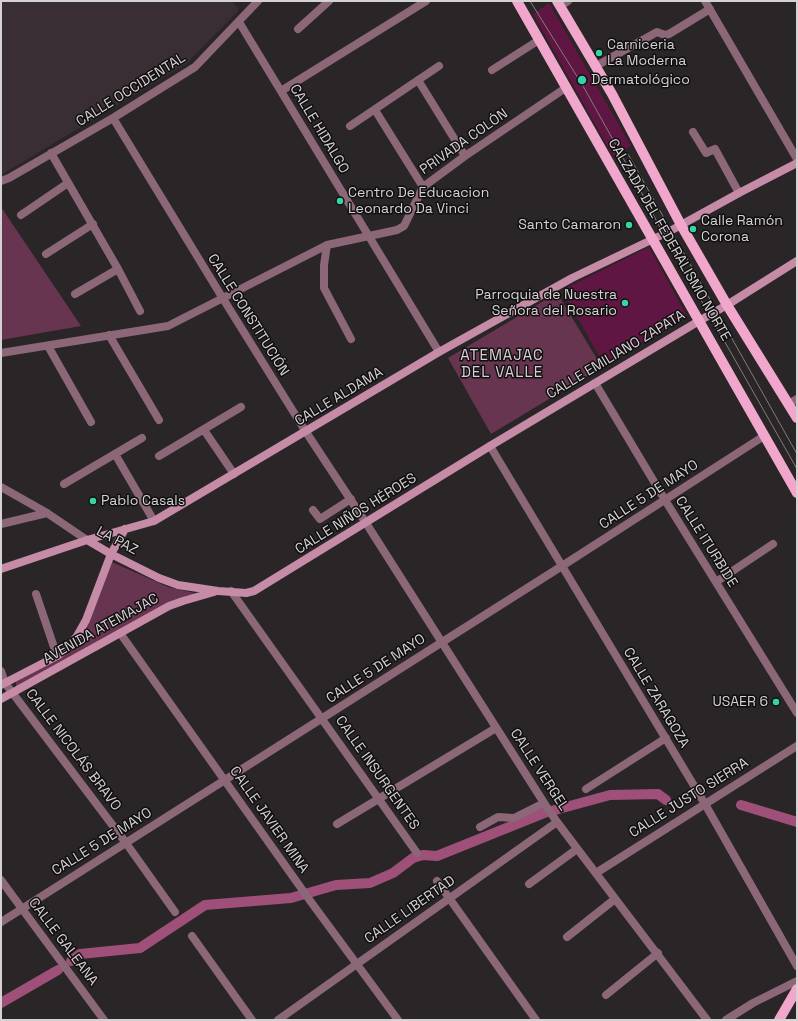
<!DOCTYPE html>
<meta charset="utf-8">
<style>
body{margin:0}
#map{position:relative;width:798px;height:1021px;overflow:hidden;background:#2a2527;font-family:"Space Grotesk",sans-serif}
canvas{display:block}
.frame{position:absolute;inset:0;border:2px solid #d5d2d4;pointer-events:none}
</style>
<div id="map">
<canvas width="798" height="1021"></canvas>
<div class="frame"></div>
</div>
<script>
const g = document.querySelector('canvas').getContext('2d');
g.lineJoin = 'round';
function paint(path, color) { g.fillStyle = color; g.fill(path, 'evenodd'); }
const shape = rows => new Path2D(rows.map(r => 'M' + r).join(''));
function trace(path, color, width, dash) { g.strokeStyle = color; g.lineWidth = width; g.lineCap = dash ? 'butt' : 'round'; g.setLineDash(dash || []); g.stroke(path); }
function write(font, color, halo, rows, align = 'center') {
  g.font = font + ' "Space Grotesk",sans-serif'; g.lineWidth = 3; g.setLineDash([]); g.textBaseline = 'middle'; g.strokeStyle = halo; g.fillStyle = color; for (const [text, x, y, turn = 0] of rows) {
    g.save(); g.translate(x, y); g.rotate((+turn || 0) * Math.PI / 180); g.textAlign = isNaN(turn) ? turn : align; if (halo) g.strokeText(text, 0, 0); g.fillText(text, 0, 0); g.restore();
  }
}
const built = shape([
 [1,1,232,1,239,10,187,63,1,175]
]);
const green = shape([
 [1,207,81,326,1,340],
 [557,293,602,367,491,434,448,358],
 [112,562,168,587,199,594,16,687,16,682,51,661,80,641]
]);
const canal = shape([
 [741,805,797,822],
 [71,961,80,954,140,948,205,905,291,898,336,885,370,883,393,873,413,858,423,855,437,856,544,813,610,795,658,794,666,800],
 [1,1003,58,970]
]);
const building = shape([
 [549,3,631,146,613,156,533,14],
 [649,247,687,316,604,365,562,290]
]);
const street = shape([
 [705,1,797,159],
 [560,6,568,1],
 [239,22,439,352],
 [298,29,329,1],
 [596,66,657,32,665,35,669,34,710,9],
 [492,70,539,40],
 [418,80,465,156],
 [281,91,426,1],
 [375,110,423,187],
 [113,118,222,297,306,432,366,523,546,806,557,822,707,1020],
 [350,126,439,66],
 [693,132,706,153,715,149,739,193],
 [51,153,118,269,140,311],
 [1,181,9,178,113,118,195,67,258,1],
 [21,215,68,183],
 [327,245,324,265,324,288,351,339],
 [46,254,93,224],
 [75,294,118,269],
 [109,335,159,420],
 [48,346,91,422],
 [1,353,168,326,327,245,397,230,404,226,423,187,465,156,567,87],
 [595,383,665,500,797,713],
 [789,404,797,399],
 [204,430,234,474],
 [490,446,705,804,797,966],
 [115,454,154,521],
 [159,456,241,407],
 [64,484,142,438],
 [1,487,47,513,87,540],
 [313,510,320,519,351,499],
 [1,524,47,513],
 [716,582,773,544],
 [231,591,417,853],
 [36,594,57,656],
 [120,633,311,902,398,1020],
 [1,671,5,683,126,843,175,912],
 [586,789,666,738],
 [337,824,496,728],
 [480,827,498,817,514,818,544,803],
 [596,873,797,746],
 [1,880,104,1020],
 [437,881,536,1020],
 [529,884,577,849],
 [1,922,562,566,764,436],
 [192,936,252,1020],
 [567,937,615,899],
 [606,995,658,953],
 [278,1020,557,822],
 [726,1020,753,1003,797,981]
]);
const secondary = shape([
 [87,540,111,554,159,578,178,585,218,591,246,593,254,591,490,446,699,321,727,305,797,261],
 [1,569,87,540,154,521,439,352,572,278,670,231,739,193,797,163],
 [1,685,57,656,65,650,77,636,86,620,111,554,125,529],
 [1,699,169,606,183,601,214,592]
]);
const primary = shape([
 [517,1,797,493],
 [557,1,612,94,681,225,727,305,797,418],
 [779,1020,797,989]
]);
const tram = shape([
 [530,1,583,86,621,154,663,233,797,469],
 [628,154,797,454]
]);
const markers = [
 [599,53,4,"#35d4a7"],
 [582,80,5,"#35d4a7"],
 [340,201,4,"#35d4a7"],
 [629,225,4,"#35d4a7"],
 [693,229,4,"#35d4a7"],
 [625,303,4,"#35d4a7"],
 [93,501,4,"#35d4a7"],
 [776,702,4,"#35d4a7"]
];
const poiNames = [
 ["Carniceria",607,45],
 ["La Moderna",607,61],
 ["Dermatológico",591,80],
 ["Centro De Educacion",348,193],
 ["Leonardo Da Vinci",348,209],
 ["Calle Ramón",701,221],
 ["Corona",701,237],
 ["Santo Camaron",621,225,"right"],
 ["Parroquia de Nuestra",617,295,"right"],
 ["Señora del Rosario",617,311,"right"],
 ["Pablo Casals",101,501],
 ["USAER 6",768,702,"right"]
];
const streetNames = [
 ["CALLE OCCIDENTAL",131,90,-32],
 ["CALLE HIDALGO",319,129,59],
 ["PRIVADA COLÓN",464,142,-35],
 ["CALZADA DEL FEDERALISMO NORTE",669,240,60],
 ["CALLE CONSTITUCIÓN",248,315,58],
 ["CALLE EMILIANO ZAPATA",616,355,-31],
 ["CALLE ALDAMA",339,397,-31],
 ["CALLE 5 DE MAYO",649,495,-33],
 ["CALLE NIÑOS HÉROES",356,514,-32],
 ["LA PAZ",117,541,28],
 ["CALLE ITURBIDE",706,542,58],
 ["AVENIDA ATEMAJAC",101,629,-29],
 ["CALLE 5 DE MAYO",376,669,-33],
 ["CALLE ZARAGOZA",656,698,59],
 ["CALLE NICOLÁS BRAVO",73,750,53],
 ["CALLE VERGEL",539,770,57],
 ["CALLE INSURGENTES",377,773,55],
 ["CALLE JUSTO SIERRA",689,798,-32],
 ["CALLE JAVIER MINA",269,820,55],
 ["CALLE 5 DE MAYO",102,842,-32],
 ["CALLE LIBERTAD",410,910,-35],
 ["CALLE GALEANA",63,942,53]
];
const neighbourhoodNames = [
 ["ATEMAJAC",502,356],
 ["DEL VALLE",502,373]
];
paint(built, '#392e33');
paint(green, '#67354f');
trace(canal, '#9e5079', 10);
paint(building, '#601642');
trace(street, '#8b6778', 8);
trace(secondary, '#c58ba7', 8);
trace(primary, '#f1a7cb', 10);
trace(tram, '#817d7f', 1);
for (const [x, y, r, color] of markers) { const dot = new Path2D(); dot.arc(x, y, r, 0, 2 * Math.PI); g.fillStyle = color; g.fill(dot); trace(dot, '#110f10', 1.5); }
write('14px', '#d5d2d4', '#110f10', poiNames, 'left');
write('14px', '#d5d2d4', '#110f10', streetNames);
g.letterSpacing = '1px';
write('15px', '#d5d2d4', '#110f10', neighbourhoodNames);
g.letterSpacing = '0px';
</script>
